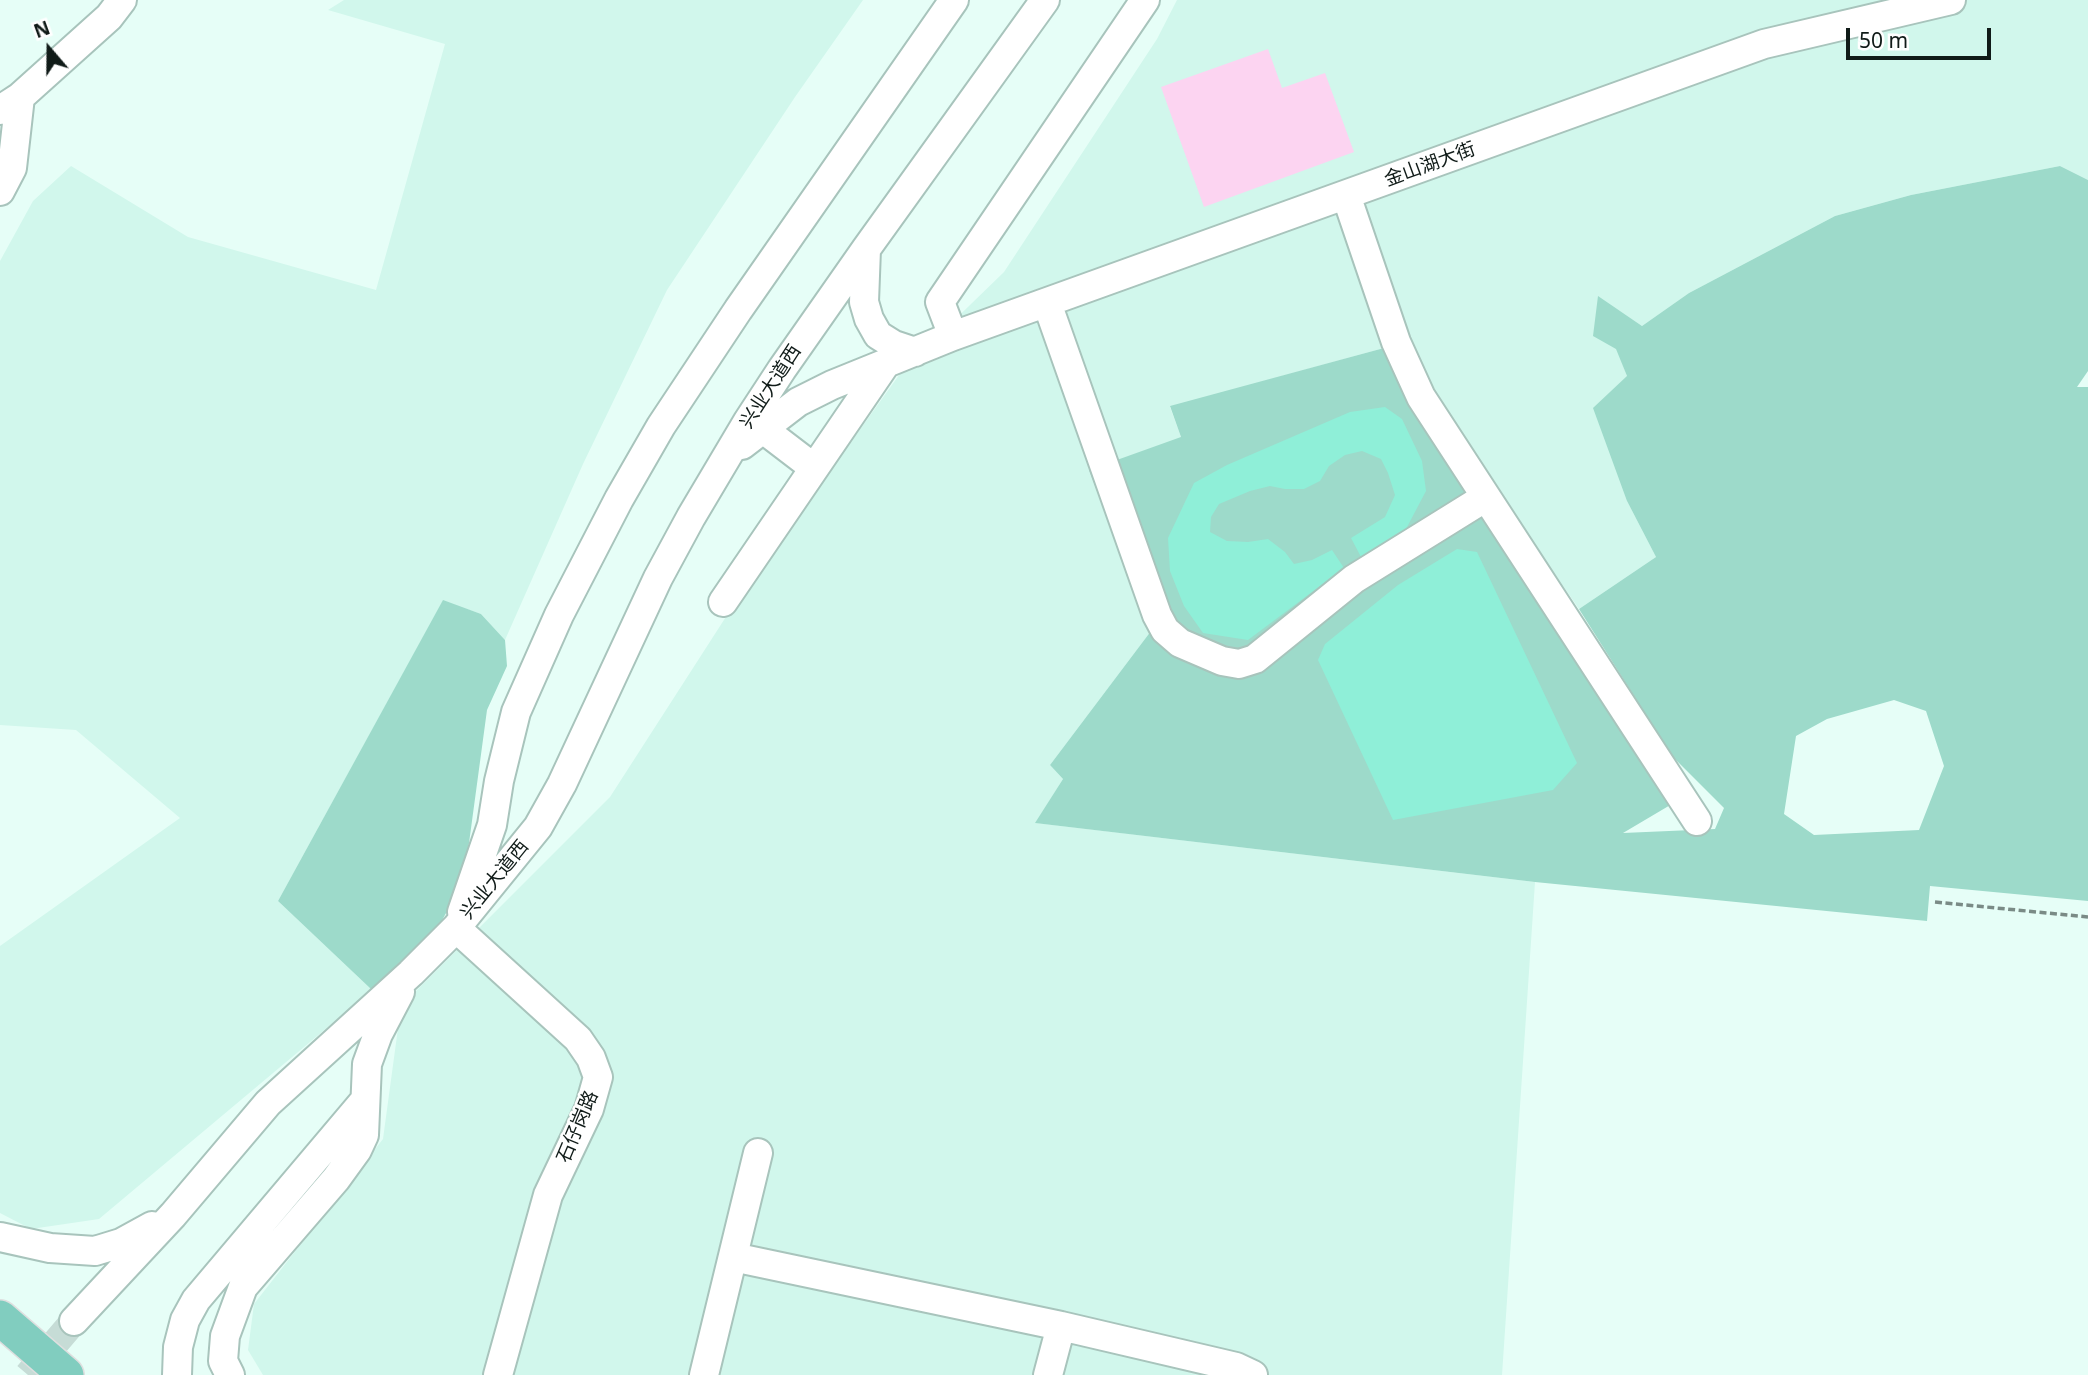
<!DOCTYPE html>
<meta charset="utf-8">
<style>
body{margin:0}
#map{position:relative;width:2088px;height:1375px;overflow:hidden;background:#e6fef7;font-family:"Noto Sans",sans-serif}
canvas{display:block}
.north{position:absolute;left:14px;top:14px;width:70px;height:70px;-webkit-text-stroke:5px #fff;paint-order:stroke;rotate:340deg;font-size:19px;font-weight:700;line-height:28px;text-align:center;color:#101b18}
.north::after{content:'';display:block;margin:auto;width:24px;height:32px;background:#101b18;clip-path:polygon(50% 0,100% 100%,50% 72%,0 100%)}
.scale{position:absolute;left:1846px;top:28px;width:145px;height:32px;box-sizing:border-box;border:4px solid #101b18;border-top:0;padding-left:9px;font-size:21px;line-height:24px;white-space:nowrap;color:#101b18;-webkit-text-stroke:5px #fff;paint-order:stroke}
</style>
<div id="map">
<canvas width="2088" height="1375"></canvas>
<div class="north">N</div>
<div class="scale">50 m</div>
</div>
<script>
const g = document.querySelector('canvas').getContext('2d');
g.lineJoin = 'round';
function paint(path, color) { g.fillStyle = color; g.fill(path, 'evenodd'); }
const shape = rows => new Path2D(rows.map(r => 'M' + r).join(''));
function trace(path, color, width, dash) { g.strokeStyle = color; g.lineWidth = width; g.lineCap = dash ? 'butt' : 'round'; g.setLineDash(dash || []); g.stroke(path); }
function write(font, color, halo, rows, align = 'center') {
  g.font = font + ' "Noto Sans","Noto Sans SC",sans-serif'; g.lineWidth = 5; g.setLineDash([]); g.textBaseline = 'middle'; g.strokeStyle = halo; g.fillStyle = color; for (const [text, x, y, turn = 0] of rows) {
    g.save(); g.translate(x, y); g.rotate((+turn || 0) * Math.PI / 180); g.textAlign = isNaN(turn) ? turn : align; if (halo) g.strokeText(text, 0, 0); g.fillText(text, 0, 0); g.restore();
  }
}
const built = shape([
 [344,0,863,0,795,97,667,290,583,464,505,640,481,614,443,601,278,901,372,990,99,1219,31,1229,0,1213,0,946,180,818,76,730,0,725,0,261,33,201,71,166,188,237,376,290,445,44,328,10],
 [1177,0,2088,0,2088,180,2060,166,1911,195,1835,216,1689,293,1642,326,1598,297,1627,376,1627,501,1656,557,1579,609,1431,395,1384,348,1170,407,1181,437,1151,631,1050,765,1063,779,1036,823,1535,882,1502,1375,263,1375,248,1350,254,1304,383,1139,401,1006,610,797,731,609,902,371,1004,272,1157,39]
]);
const green = shape([
 [2060,166,2088,180,2088,371,2077,387,2088,387,2088,901,1930,886,1927,921,1535,882,1035,823,1063,779,1050,765,1151,631,1089,470,1181,437,1170,406,1384,348,1672,804,1623,833,1715,829,1724,808,1672,756,1579,609,1656,557,1627,501,1593,408,1627,376,1616,349,1593,336,1598,296,1642,326,1689,293,1835,216,1911,195],
 [1894,700,1926,711,1944,766,1919,830,1814,835,1784,814,1796,736,1827,719],
 [443,600,481,614,505,640,507,666,487,710,464,880,439,926,372,990,278,901]
]);
const water = shape([
 [1385,407,1402,419,1422,461,1426,491,1406,529,1361,557,1351,538,1385,517,1395,495,1388,473,1381,459,1362,451,1345,455,1329,466,1320,481,1304,489,1285,489,1270,486,1250,491,1219,504,1211,517,1210,532,1227,541,1248,542,1268,539,1285,552,1294,564,1312,560,1332,550,1344,568,1248,640,1203,633,1184,606,1170,571,1168,538,1194,483,1227,465,1350,412],
 [1457,549,1477,552,1577,763,1553,790,1393,820,1318,660,1325,644,1398,585]
]);
const building = shape([
 [1268,49,1282,88,1325,73,1354,152,1204,207,1161,87]
]);
const minorTunnel = shape([
 [28,1375,74,1321]
]);
const path = shape([
 [1935,902,2088,917]
]);
const minor = shape([
 [0,110,20,97,109,17,122,0],
 [0,191,12,168,20,97],
 [1346,195,1396,342,1421,397,1697,821],
 [866,249,864,302,869,319,878,335,894,345,915,352],
 [1047,303,1157,615,1165,630,1180,643,1222,661,1239,664,1255,659,1354,579,1486,497],
 [953,336,940,302,1145,0],
 [763,429,814,468],
 [742,445,798,402,832,385,953,336,1764,44,1951,0],
 [723,602,886,363],
 [462,912,492,825,499,781,516,712,559,615,619,499,661,426,738,310,954,0],
 [456,928,578,1039,591,1058,598,1077,589,1109,548,1195,498,1375],
 [0,1237,50,1248,95,1251,121,1243,152,1226],
 [733,1257,1061,1326,1236,1367,1253,1375],
 [74,1321,173,1215,268,1103,411,973,456,928,538,827,562,784,658,578,691,517,748,421,782,369,866,249,1045,0],
 [177,1375,178,1347,185,1320,196,1300,365,1100],
 [230,1375,223,1361,225,1336,243,1287,336,1179,357,1150,364,1135,367,1064,378,1034,400,992],
 [704,1375,758,1153],
 [1048,1375,1061,1326]
]);
const major = shape([
 [0,1318,66,1375]
]);
const streetNames = [
 ["金山湖大街",1430,165,-20],
 ["兴业大道西",771,387,-57],
 ["兴业大道西",495,880,-51],
 ["石仔岗路",578,1127,-67]
];
paint(built, '#d1f7ec');
paint(green, '#9ddaca');
paint(water, '#8fefd8');
paint(building, '#fcd4f1');
trace(minorTunnel, '#c6dcd6', 28, [28, 14]);
trace(minor, '#a8c4bc', 32);
trace(major, '#dedfdf', 38);
trace(path, '#7a8b86', 3.5, [7, 3.5]);
trace(minor, '#fff', 28);
trace(major, '#81cdbf', 35);
write('19px', '#101b18', '#fff', streetNames);
</script>
